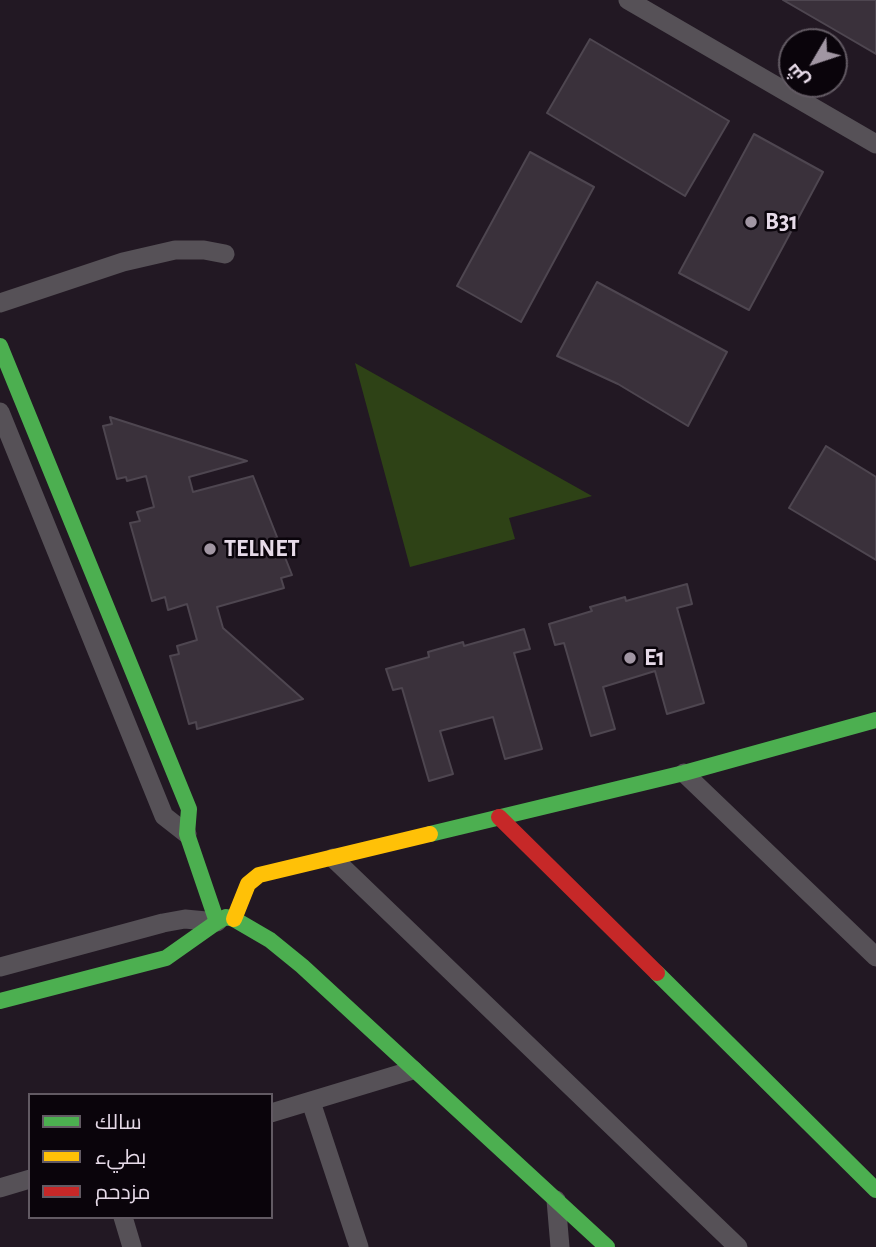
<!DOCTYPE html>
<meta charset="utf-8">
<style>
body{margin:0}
#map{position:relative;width:876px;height:1247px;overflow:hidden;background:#221823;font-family:"Alegreya Sans",Cairo,sans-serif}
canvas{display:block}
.legend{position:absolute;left:28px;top:1093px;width:245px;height:126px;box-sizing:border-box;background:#0a040b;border:2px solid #625a63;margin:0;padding:9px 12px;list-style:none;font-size:21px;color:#e6dae8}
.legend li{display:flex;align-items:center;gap:14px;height:35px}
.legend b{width:35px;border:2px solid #625a63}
.north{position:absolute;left:778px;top:28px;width:70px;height:70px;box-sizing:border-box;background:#0a040b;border:2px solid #625a63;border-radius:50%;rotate:231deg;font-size:19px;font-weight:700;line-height:28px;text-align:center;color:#e6dae8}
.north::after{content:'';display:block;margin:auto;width:24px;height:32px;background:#a196a3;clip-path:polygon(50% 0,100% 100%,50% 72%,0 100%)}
</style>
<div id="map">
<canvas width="876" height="1247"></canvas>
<ul class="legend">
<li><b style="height:9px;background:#4caf50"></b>سالك</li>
<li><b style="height:9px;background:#ffc107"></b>بطيء</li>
<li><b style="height:9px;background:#c62828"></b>مزدحم</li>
</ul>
<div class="north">ش</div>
</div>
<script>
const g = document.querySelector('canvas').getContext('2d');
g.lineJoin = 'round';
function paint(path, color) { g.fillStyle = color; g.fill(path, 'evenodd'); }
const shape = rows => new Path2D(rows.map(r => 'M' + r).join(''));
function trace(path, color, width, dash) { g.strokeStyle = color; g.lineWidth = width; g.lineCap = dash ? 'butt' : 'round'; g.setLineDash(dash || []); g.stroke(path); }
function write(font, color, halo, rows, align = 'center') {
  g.font = font + ' "Alegreya Sans",sans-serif'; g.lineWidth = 5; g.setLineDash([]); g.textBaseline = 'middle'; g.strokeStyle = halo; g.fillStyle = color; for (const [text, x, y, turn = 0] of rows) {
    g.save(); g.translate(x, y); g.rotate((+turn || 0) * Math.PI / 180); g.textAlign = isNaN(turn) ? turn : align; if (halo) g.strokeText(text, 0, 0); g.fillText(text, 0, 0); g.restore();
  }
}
const green = shape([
 [355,363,592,496,509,518,515,539,410,567]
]);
const building = shape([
 [783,0,876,0,876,54,840,33,783,0],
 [590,39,729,121,685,196,547,113,590,39],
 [754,134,823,172,749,310,679,273,754,134],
 [530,152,594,187,521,322,457,286,530,152],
 [597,282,727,352,688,426,618,384,557,356,597,282],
 [110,417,247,461,189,477,193,492,253,476,292,575,281,578,284,588,217,607,223,628,303,699,197,729,196,722,189,724,170,656,179,654,177,646,197,640,187,604,168,610,165,597,152,601,130,523,140,521,137,512,154,507,146,476,127,481,126,477,117,479,103,426,112,424,110,417],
 [826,446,876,477,876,560,789,508,826,446],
 [687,584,692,604,677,608,704,703,667,714,655,671,603,687,615,729,591,736,564,643,555,645,549,624,592,611,590,607,625,597,626,601,687,584],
 [524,629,530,649,514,653,542,749,505,759,493,717,440,731,453,774,429,781,402,688,393,690,386,669,429,657,428,652,463,642,464,646,524,629]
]);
const street = shape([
 [628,0,876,144],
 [0,303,123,262,175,250,204,250,225,254],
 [0,412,164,816,187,834],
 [684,773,876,957],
 [333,858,738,1247],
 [0,967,163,923,185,919,217,922],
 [311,1102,359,1247],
 [271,1113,413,1070],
 [0,1188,30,1179],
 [556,1200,560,1247],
 [123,1217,132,1247]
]);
const fast = shape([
 [0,346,189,809,187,834,217,922],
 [430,834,684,773,876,720],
 [657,973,876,1190],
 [0,1001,166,958,217,922,226,917,234,919,270,940,302,966,607,1247]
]);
const slow = shape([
 [234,919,248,884,259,875,430,834]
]);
const jam = shape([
 [499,817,657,973]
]);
const markers = [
 [751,222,7,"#a196a3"],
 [210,549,7,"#a196a3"],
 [630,658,7,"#a196a3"]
];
const poiNames = [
 ["B31",765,222],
 ["TELNET",224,549],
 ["E1",644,658]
];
paint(green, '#2e4216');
paint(building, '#3a313b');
trace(building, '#4e4650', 2);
trace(street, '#565157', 19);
trace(fast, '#4caf50', 16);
trace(slow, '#ffc107', 16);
trace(jam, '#c62828', 16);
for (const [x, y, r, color] of markers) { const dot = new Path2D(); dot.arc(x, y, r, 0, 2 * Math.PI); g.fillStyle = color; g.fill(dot); trace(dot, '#0a040b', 2.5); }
write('bold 24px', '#e6dae8', '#0a040b', poiNames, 'left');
</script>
